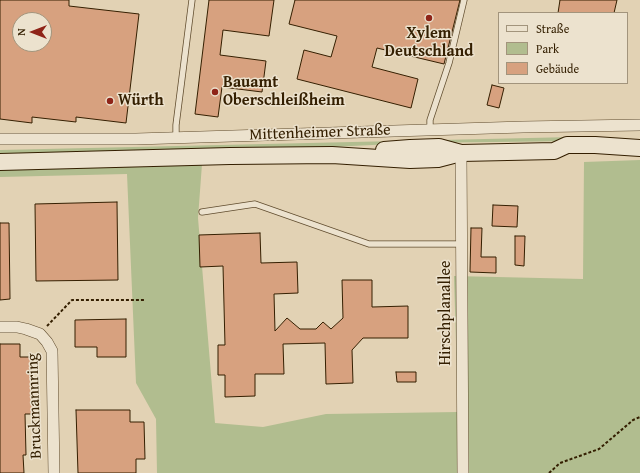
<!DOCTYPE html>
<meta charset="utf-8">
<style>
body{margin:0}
#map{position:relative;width:640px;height:473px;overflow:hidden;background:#e2d2b4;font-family:"Gentium Book Plus",serif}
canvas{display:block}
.legend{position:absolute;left:498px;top:12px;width:130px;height:72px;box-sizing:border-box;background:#ece2ce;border:1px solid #a2947c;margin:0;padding:5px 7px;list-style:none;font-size:12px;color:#341f01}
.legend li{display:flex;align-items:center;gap:8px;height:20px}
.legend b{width:20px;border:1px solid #a2947c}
.north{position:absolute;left:12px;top:12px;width:40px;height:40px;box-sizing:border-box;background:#ece2ce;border:1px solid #a2947c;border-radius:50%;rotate:270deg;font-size:11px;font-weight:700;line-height:16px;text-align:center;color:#341f01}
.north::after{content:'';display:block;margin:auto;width:14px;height:18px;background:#8f2418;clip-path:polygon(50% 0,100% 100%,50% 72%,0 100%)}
</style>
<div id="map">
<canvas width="640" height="473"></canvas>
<ul class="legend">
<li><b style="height:5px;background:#ece2ce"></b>Straße</li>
<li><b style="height:11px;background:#b1bd8f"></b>Park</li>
<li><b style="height:11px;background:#d7a17f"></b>Gebäude</li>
</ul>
<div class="north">N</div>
</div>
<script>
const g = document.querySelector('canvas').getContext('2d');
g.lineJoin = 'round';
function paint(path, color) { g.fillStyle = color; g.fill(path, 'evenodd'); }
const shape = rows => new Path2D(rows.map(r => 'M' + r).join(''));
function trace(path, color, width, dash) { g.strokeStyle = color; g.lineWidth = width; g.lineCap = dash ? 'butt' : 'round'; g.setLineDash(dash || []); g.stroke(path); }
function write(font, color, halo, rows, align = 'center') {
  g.font = font + ' "Gentium Book Plus",serif'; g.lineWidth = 3; g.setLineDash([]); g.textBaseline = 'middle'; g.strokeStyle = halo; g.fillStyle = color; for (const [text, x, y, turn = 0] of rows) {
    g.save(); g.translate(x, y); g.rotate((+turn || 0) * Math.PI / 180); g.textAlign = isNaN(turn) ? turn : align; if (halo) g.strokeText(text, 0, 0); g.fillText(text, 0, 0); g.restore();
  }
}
const green = shape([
 [573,137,578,141,414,143,289,149,0,155,0,150],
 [640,160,640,473,157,473,156,419,136,383,127,174,0,177,0,168,202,164,198,218,215,423,263,427,326,414,458,412,454,276,583,279,584,162]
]);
const building = shape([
 [0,0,69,0,69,6,139,14,126,123,76,117,76,122,32,117,32,123,0,119,0,0],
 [20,20,44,20,44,44,20,44,20,20],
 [209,0,274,0,269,36,223,30,220,55,266,61,262,92,222,87,218,117,195,114,209,0],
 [295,0,460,0,444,64,377,48,372,67,418,79,411,108,297,79,304,50,331,57,337,36,289,24,295,0],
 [560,0,617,0,614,13,558,13,560,0],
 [492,85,504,88,499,108,487,105,492,85],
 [117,202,118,280,36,281,35,204,117,202],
 [493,205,518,206,517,227,492,226,493,205],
 [0,223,9,223,10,299,0,300,0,223],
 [471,228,482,228,481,257,496,257,496,273,470,272,471,228],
 [260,233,261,263,297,262,298,293,274,294,275,331,287,318,300,329,316,329,323,322,331,329,343,318,342,280,372,280,372,307,408,306,408,338,363,338,352,350,353,383,326,384,325,343,283,344,284,374,255,374,255,396,225,397,225,375,218,375,218,345,225,345,223,266,200,267,199,235,260,233],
 [515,236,525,236,524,266,515,265,515,236],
 [126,319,126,357,97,357,97,347,75,347,75,320,126,319],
 [0,344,20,344,20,357,31,357,31,383,37,383,37,414,25,414,26,455,23,455,24,473,0,473,0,344],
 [396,372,416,372,416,382,397,382,396,372],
 [76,410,130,410,130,422,144,422,145,459,136,459,136,473,78,473,76,410]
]);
const path = shape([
 [47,326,72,300,145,300],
 [549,473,560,463,599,449,633,420,640,417]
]);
const lane = shape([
 [430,130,430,120,449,63,464,0],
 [176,137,176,125,192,0],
 [202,212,255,204,369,244,461,244]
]);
const street = shape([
 [0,139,136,139,523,127,640,125],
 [461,153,463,473],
 [0,327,17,327,26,329,40,334,47,342,52,351,54,473]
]);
const secondary = shape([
 [384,150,410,148,439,147,461,153,554,151,567,145,595,145,640,148],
 [0,162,230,156,332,155,410,160,438,159,461,153]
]);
const markers = [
 [429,18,4,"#8f2418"],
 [215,92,4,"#8f2418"],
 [110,101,4,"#8f2418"]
];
const poiNames = [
 ["Xylem",429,34,"center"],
 ["Deutschland",429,52,"center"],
 ["Bauamt",223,83],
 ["Oberschleißheim",223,101],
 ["Würth",118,101]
];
const streetNames = [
 ["Mittenheimer Straße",320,133,-2],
 ["Hirschplanallee",446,313,-90],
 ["Bruckmannring",35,406,-92]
];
paint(green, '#b1bd8f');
paint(building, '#d7a17f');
trace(building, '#341f01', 1);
trace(lane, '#604c2e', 7);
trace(street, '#604c2e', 12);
trace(secondary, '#341f01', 18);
trace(path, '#341f01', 2, [3, 2]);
trace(lane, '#ece2ce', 5.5);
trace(street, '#ece2ce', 11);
trace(secondary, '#ece2ce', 16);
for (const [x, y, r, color] of markers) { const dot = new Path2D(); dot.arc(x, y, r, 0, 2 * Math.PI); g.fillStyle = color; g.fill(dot); trace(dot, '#ece2ce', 1.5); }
write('bold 16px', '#341f01', '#ece2ce', poiNames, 'left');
write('16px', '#341f01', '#ece2ce', streetNames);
</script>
